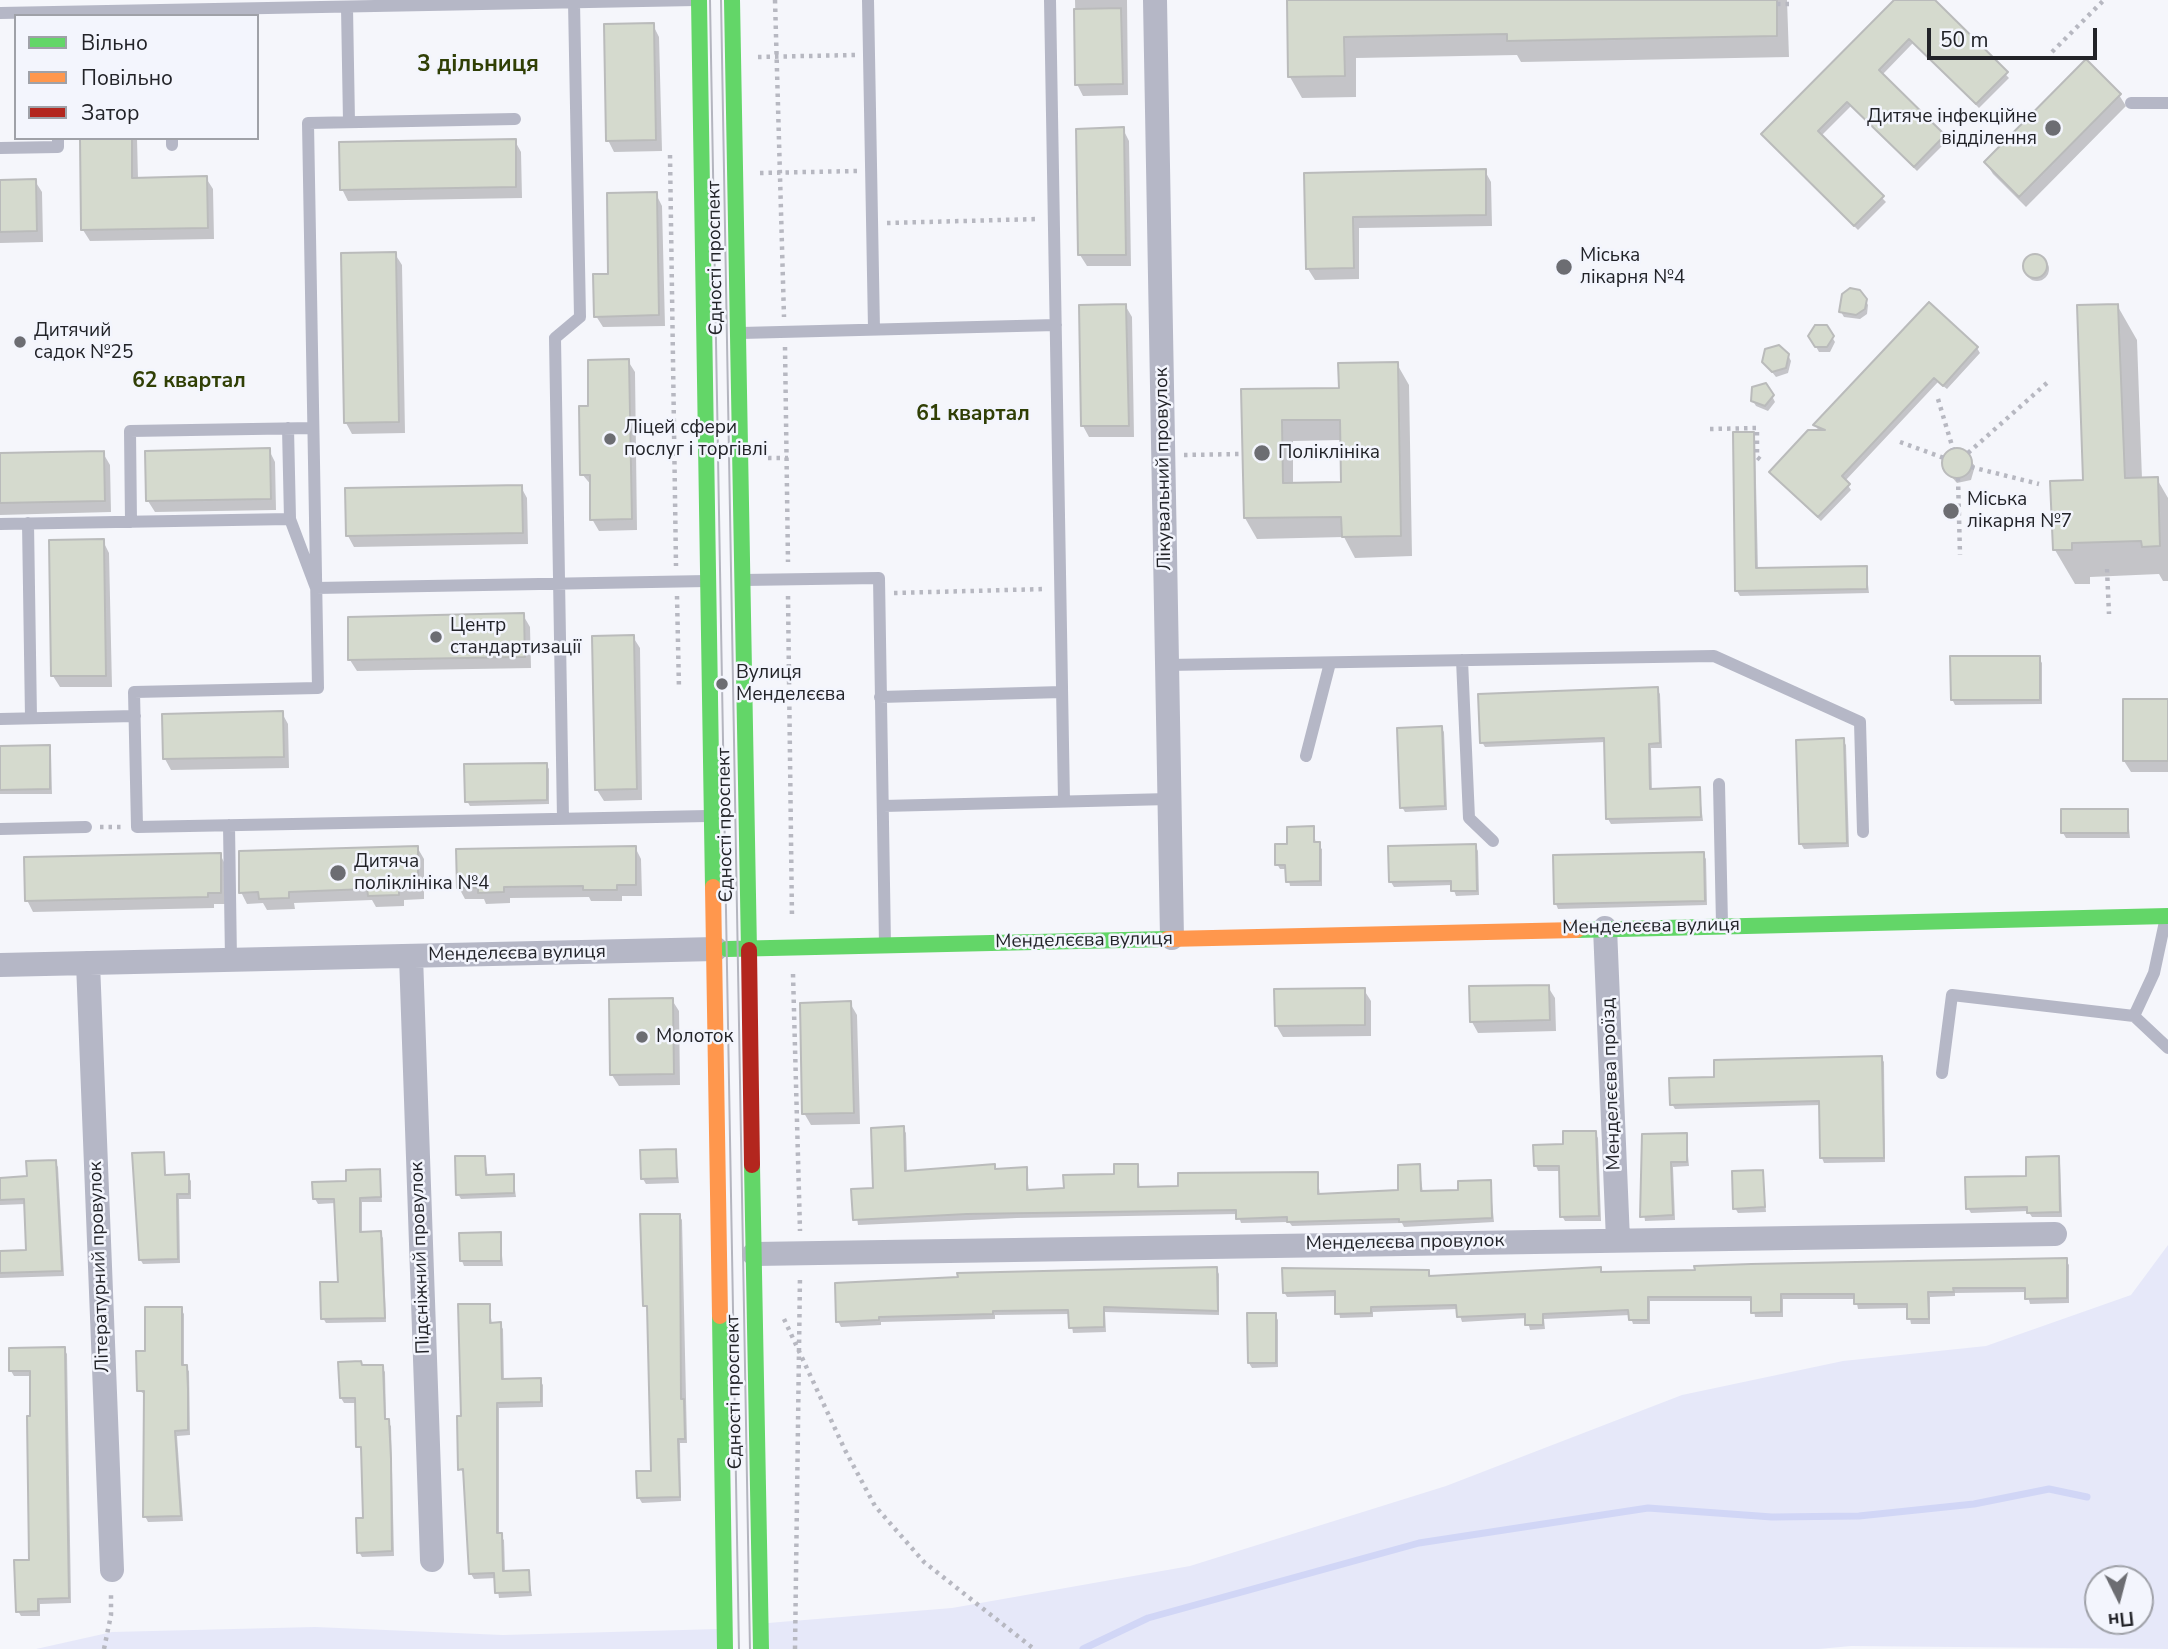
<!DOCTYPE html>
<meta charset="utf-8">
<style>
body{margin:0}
#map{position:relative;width:2168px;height:1649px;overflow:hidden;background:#f5f6fb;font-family:"Nunito Sans",sans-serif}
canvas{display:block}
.legend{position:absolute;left:14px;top:14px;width:245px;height:126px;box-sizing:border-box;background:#f3f5fd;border:2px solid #9fa1a8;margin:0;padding:9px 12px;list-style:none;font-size:21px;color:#222328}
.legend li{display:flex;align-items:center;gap:14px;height:35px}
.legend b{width:35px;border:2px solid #9fa1a8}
.north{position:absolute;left:2084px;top:1565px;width:70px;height:70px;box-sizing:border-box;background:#f3f5fd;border:2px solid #9fa1a8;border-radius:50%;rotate:174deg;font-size:19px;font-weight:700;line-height:28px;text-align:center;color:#222328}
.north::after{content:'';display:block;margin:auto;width:24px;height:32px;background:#6c6d72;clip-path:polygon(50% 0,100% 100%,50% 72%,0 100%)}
.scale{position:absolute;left:1927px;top:28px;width:170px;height:32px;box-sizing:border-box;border:4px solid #222328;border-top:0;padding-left:9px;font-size:21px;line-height:24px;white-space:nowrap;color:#222328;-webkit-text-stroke:5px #f3f5fd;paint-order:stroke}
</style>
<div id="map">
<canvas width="2168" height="1649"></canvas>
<ul class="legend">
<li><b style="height:9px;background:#63d668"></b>Вільно</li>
<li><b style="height:9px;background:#ff974d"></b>Повільно</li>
<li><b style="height:9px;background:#b3261e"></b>Затор</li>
</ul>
<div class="north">Пн</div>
<div class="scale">50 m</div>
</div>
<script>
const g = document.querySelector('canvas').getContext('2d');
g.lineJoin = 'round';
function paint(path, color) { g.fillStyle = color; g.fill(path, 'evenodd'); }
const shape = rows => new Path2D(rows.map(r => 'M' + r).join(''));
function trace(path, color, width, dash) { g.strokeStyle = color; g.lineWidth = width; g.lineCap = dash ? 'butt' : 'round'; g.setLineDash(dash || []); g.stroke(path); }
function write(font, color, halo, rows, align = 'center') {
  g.font = font + ' "Nunito Sans",sans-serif'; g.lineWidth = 5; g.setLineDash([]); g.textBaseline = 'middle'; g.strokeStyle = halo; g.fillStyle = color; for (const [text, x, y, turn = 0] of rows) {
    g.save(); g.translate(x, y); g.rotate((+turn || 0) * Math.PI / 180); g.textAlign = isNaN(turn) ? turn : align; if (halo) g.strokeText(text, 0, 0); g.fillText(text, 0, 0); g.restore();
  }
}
const green = shape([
 [2168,1245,2168,1649,1851,1646,1819,1649,769,1649,768,1623,952,1608,1190,1566,1446,1486,1682,1395,1843,1361,1986,1346,2131,1295],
 [2098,1579,2140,1579,2140,1621,2098,1621],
 [315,1627,503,1635,719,1629,720,1649,36,1649,112,1632]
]);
const shadow = shape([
 [1075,0,1127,0,1128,95,1083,96,1077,84],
 [1289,0,1787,0,1789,57,1521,62,1517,55,1356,58,1356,97,1302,98,1290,77],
 [1897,0,1932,0,2009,78,1979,108,1913,43,1882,75,1947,141,1917,171,1851,106,1821,136,1886,202,1858,230,1763,134],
 [653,25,659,37,662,151,614,152,608,140],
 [2119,95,2126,106,2026,207,1993,174,1986,163],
 [1123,129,1129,141,1131,266,1087,266,1080,255],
 [82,138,137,138,138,179,206,178,213,189,214,239,90,241,83,230],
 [515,141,521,152,522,198,348,201,342,189],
 [1485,171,1491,182,1492,226,1359,228,1359,279,1315,280,1308,269,1306,174],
 [35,181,42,192,43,242,0,243,0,182],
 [656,194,662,206,665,326,603,327,596,316,610,275],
 [395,254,402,265,405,433,352,434,346,423],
 '2025 269a12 12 0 1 1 24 0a12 12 0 1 1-24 0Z',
 [1865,299,1868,305,1867,314,1860,319,1844,317,1841,312],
 [1125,305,1132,317,1134,437,1089,437,1083,426],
 [2117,305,2137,340,2142,479,2157,479,2168,498,2168,581,2163,581,2159,574,2090,577,2090,584,2075,584,2055,550,2085,481],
 [1826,327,1835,342,1830,352,1819,352,1810,336],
 [1977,348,1980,353,1947,389,1938,382,1845,481,1851,490,1821,521,1774,477,1771,472,1819,431,1815,425],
 [1788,355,1791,361,1788,373,1776,377,1764,362],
 [628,361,635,372,637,530,599,531,592,519,592,486,582,474,590,408],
 [1397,364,1409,385,1412,556,1355,558,1344,537,1257,539,1245,518,1243,391,1341,389],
 [1342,440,1342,484,1293,484,1293,441],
 [1772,396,1775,402,1768,411,1756,406,1753,401],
 [1753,434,1755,439,1758,570,1866,568,1869,593,1740,596,1737,591],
 [1961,449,1975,466,1971,480,1957,483,1943,467,1947,452],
 [269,450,275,462,276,510,155,512,148,501],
 [103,453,110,465,111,512,0,515,0,455],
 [521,487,527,498,528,544,354,547,348,536],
 [103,541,109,553,112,687,60,687,53,676,51,542],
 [523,615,530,627,531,668,357,671,350,660],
 [633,637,640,648,642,800,604,801,597,790],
 [2039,658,2042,663,2042,704,1955,705,1952,699],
 [1657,689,1660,694,1662,748,1651,748,1652,791,1699,789,1703,821,1611,824,1608,819,1606,742,1485,747,1482,742],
 [2168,702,2168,772,2131,772,2124,761],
 [282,713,288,724,289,768,171,770,165,759],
 [1441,727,1444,732,1447,810,1405,812,1402,807],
 [1843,740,1846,745,1849,847,1804,849,1801,844],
 [0,747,49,747,51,752,52,794,0,794],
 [546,764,549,769,549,804,470,806,467,801],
 [2127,810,2130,838,2066,838,2063,833],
 [1313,828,1316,844,1322,849,1322,886,1290,886,1287,869,1280,869,1277,864,1289,846],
 [1475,845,1478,851,1479,895,1456,896,1452,885,1394,887,1391,882],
 [417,847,424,859,424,899,404,900,404,906,376,907,372,900,294,903,295,909,267,910,263,903,247,904,241,892],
 [635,847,641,859,642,896,622,896,622,901,591,901,589,897,510,898,510,903,486,904,484,899,465,899,459,888],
 [220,854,226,866,227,904,214,904,214,908,33,912,27,900],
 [1703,854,1706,859,1707,905,1558,909,1556,904],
 [1548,987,1555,998,1556,1031,1478,1033,1472,1022,1471,988],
 [1364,990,1371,1001,1371,1036,1283,1037,1276,1025],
 [672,1000,679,1011,680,1085,619,1086,612,1075],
 [850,1003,857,1015,860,1124,811,1125,804,1113],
 [1881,1057,1884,1062,1885,1162,1824,1163,1822,1158,1821,1105,1675,1109,1672,1104,1716,1078],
 [903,1128,906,1133,907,1172,994,1166,997,1171,1026,1169,1029,1191,1065,1190,1116,1175,1137,1165,1140,1189,1317,1174,1320,1195,1400,1192,1419,1166,1423,1193,1460,1191,1490,1182,1494,1222,1404,1227,1402,1223,1292,1226,1289,1222,1241,1223,1238,1214,1017,1218,858,1225,853,1190,875,1189],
 [1595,1133,1598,1138,1601,1221,1565,1221,1562,1216,1561,1171,1538,1171,1536,1166,1564,1146],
 [1686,1135,1689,1166,1673,1167,1675,1220,1645,1221,1640,1184,1645,1184],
 [675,1151,679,1183,646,1184,643,1179],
 [163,1154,166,1177,188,1176,191,1181,191,1199,179,1199,180,1263,143,1264,140,1259],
 [484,1157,488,1176,513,1175,516,1197,461,1199,458,1194],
 [2058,1158,2060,1163,2062,1217,2032,1217,2028,1211,1971,1213,1968,1208,2028,1178],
 [55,1162,58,1167,64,1276,0,1278,0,1253,28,1252,26,1204,0,1205,0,1179,28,1178],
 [379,1170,382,1202,362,1202,362,1234,380,1233,383,1238,386,1322,326,1323,323,1318,340,1284,336,1203,318,1204,315,1199],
 [1762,1172,1766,1212,1738,1213,1735,1208],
 [679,1215,682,1220,687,1443,680,1443,681,1501,642,1503,639,1498,653,1472,648,1310,645,1305],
 [500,1234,503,1266,464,1266,462,1261],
 [2066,1260,2069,1265,2069,1303,2030,1304,2027,1292,1955,1293,1955,1296,1930,1297,1930,1324,1911,1324,1908,1308,1858,1309,1856,1299,1783,1299,1783,1317,1755,1317,1753,1301,1650,1301,1650,1324,1633,1324,1630,1315,1544,1319,1545,1329,1530,1330,1527,1318,1462,1322,1458,1309,1373,1312,1373,1317,1340,1318,1337,1296,1287,1297,1284,1292,1428,1271,1431,1276,1600,1269,1602,1273],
 [1216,1268,1219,1274,1219,1315,1105,1312,1106,1332,1073,1333,1070,1314,995,1315,995,1319,881,1322,881,1325,841,1327,838,1321],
 [489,1305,492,1324,500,1324,503,1329,504,1380,540,1380,543,1385,543,1407,499,1408,499,1535,504,1540,505,1572,528,1572,532,1596,499,1598,496,1578,474,1579,471,1574,465,1474,460,1469,463,1417],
 [181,1309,184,1314,184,1367,189,1371,190,1435,177,1436,183,1521,148,1522,145,1516,145,1395,139,1390],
 [1275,1315,1278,1320,1278,1367,1252,1368,1249,1363],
 [64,1349,67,1354,71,1603,40,1604,40,1616,21,1616,18,1611,31,1561,32,1376,14,1376,11,1371],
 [363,1367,382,1367,385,1372,386,1421,391,1426,394,1556,362,1557,359,1552,365,1520,363,1451,358,1446,357,1403,344,1403,341,1398]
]);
const stream = shape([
 [1083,1649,1148,1618,1419,1543,1648,1508,1772,1517,1859,1516,1974,1504,2049,1489,2087,1497]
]);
const building = shape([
 [1287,0,1777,0,1777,36,1507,41,1507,34,1344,37,1345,76,1288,77,1287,0],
 [1894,0,1935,0,2008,72,1976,104,1909,39,1879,70,1945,135,1914,167,1847,102,1818,131,1884,196,1854,226,1761,134,1894,0],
 [1121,8,1123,84,1075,85,1074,9,1121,8],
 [654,23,656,140,606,141,604,24,654,23],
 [2086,59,2121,94,2019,197,1984,162,2086,59],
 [1124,127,1126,255,1078,255,1076,129,1124,127],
 [80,138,132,138,132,178,207,176,208,228,81,230,80,138],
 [516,139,516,187,340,190,339,142,516,139],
 [1486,169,1486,215,1353,217,1354,268,1306,269,1304,173,1486,169],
 [36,179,37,231,0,232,0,180,36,179],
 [657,192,659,315,594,317,593,274,608,274,607,193,657,192],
 [396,252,399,422,344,423,341,253,396,252],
 '2023 266a12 12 0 1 1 24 0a12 12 0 1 1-24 0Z',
 [1850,288,1860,290,1867,299,1865,309,1856,315,1839,312,1842,294,1850,288],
 [1929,302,1978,347,1943,386,1934,378,1842,476,1850,484,1818,517,1769,472,1808,430,1825,430,1813,425,1929,302],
 [1126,304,1129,426,1081,426,1079,305,1126,304],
 [2118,304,2125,478,2158,477,2160,546,2142,547,2141,541,2072,543,2072,550,2053,550,2050,481,2083,480,2077,305,2118,304],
 [1815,325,1827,325,1834,336,1827,347,1815,347,1808,336,1815,325],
 [1779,345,1789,354,1786,368,1772,372,1762,362,1765,349,1779,345],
 [629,359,632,519,590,520,590,475,580,475,579,406,588,406,588,360,629,359],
 [1398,362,1401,536,1342,537,1341,517,1244,518,1241,389,1339,388,1338,363,1398,362],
 [1282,420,1340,420,1341,482,1283,483,1282,420],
 [1766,383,1774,395,1765,406,1751,401,1752,387,1766,383],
 [1733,432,1754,432,1756,568,1867,566,1867,589,1735,591,1733,432],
 '1942 463a15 15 0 1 1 30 0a15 15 0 1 1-30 0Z',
 [270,448,271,499,146,501,145,451,270,448],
 [104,451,105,501,0,503,0,453,104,451],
 [522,485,523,533,346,536,345,488,522,485],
 [104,539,106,676,51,676,49,540,104,539],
 [524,613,525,657,348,660,348,617,524,613],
 [634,635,637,789,595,790,592,636,634,635],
 [1950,656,2040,656,2040,700,1951,700,1950,656],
 [1658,687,1660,743,1649,744,1650,789,1700,787,1701,817,1606,819,1604,738,1480,743,1478,694,1658,687],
 [2123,699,2168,699,2168,761,2123,761,2123,699],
 [283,711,284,757,163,759,162,714,283,711],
 [1442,726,1445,806,1400,808,1397,728,1442,726],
 [1844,738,1847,843,1799,844,1796,740,1844,738],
 [50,745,50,789,0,790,0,746,50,745],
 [547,763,547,800,465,802,464,764,547,763],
 [2061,809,2128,809,2128,833,2061,833,2061,809],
 [1314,826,1314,842,1320,842,1320,881,1286,882,1285,865,1275,865,1275,844,1287,844,1287,827,1314,826],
 [1476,844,1477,891,1451,891,1451,881,1389,882,1388,846,1476,844],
 [418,846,418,888,399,889,399,895,368,896,367,889,289,892,289,898,259,899,258,892,239,893,239,851,418,846],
 [636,846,636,885,617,885,617,890,583,890,583,886,504,887,504,892,478,893,478,888,457,888,456,849,636,846],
 [1704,852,1705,901,1554,904,1553,855,1704,852],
 [221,853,221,893,208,893,208,897,25,901,24,857,221,853],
 [1549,985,1550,1020,1470,1022,1469,986,1549,985],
 [1365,988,1365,1025,1275,1026,1274,989,1365,988],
 [673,998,674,1074,610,1075,609,999,673,998],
 [851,1001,854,1113,802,1114,800,1003,851,1001],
 [1882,1056,1884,1158,1820,1158,1819,1101,1670,1105,1669,1078,1714,1077,1714,1060,1882,1056],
 [904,1126,905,1171,995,1164,995,1169,1027,1167,1027,1190,1064,1188,1063,1175,1114,1174,1114,1164,1138,1164,1138,1187,1178,1186,1178,1173,1318,1172,1318,1194,1398,1190,1398,1165,1420,1164,1421,1191,1458,1190,1458,1181,1491,1180,1492,1218,1399,1222,1399,1219,1287,1222,1287,1217,1236,1219,1236,1210,967,1214,853,1220,851,1189,873,1188,871,1128,904,1126],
 [1563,1131,1596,1131,1599,1216,1560,1217,1559,1166,1534,1166,1533,1145,1563,1144,1563,1131],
 [1687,1133,1687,1162,1671,1162,1673,1215,1640,1217,1642,1134,1687,1133],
 [676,1149,677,1178,641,1179,640,1150,676,1149],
 [164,1152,165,1175,189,1174,189,1194,177,1194,178,1259,139,1260,132,1153,164,1152],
 [455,1156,485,1156,486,1175,514,1174,514,1193,456,1195,455,1156],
 [2059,1156,2060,1212,2027,1213,2027,1207,1966,1209,1965,1177,2026,1176,2026,1157,2059,1156],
 [56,1160,62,1271,0,1273,0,1251,26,1250,24,1199,0,1200,0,1178,27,1176,26,1161,56,1160],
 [380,1169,381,1197,360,1198,360,1232,381,1231,385,1318,321,1319,320,1282,338,1282,334,1199,313,1199,312,1182,346,1181,346,1170,380,1169],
 [1763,1170,1765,1207,1733,1209,1732,1171,1763,1170],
 [640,1214,680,1214,681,1399,684,1399,685,1439,678,1439,680,1497,637,1498,636,1471,651,1471,647,1306,643,1306,640,1214],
 [501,1232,501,1261,460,1261,459,1233,501,1232],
 [2067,1258,2067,1298,2025,1299,2025,1288,1953,1288,1954,1292,1928,1292,1929,1319,1907,1319,1907,1304,1854,1304,1854,1294,1781,1294,1781,1312,1751,1313,1751,1297,1648,1297,1648,1320,1629,1320,1628,1310,1543,1314,1543,1325,1525,1325,1525,1314,1457,1317,1456,1305,1371,1307,1371,1313,1335,1314,1335,1291,1283,1293,1282,1268,1429,1270,1429,1276,1601,1267,1601,1272,1695,1270,1694,1266,1751,1264,2067,1258],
 [1217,1267,1218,1311,1104,1307,1104,1327,1069,1328,1068,1310,993,1311,993,1314,879,1317,879,1320,836,1322,835,1283,958,1277,957,1273,1217,1267],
 [458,1304,490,1304,490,1323,501,1322,502,1379,541,1378,541,1402,497,1403,497,1533,502,1533,503,1571,529,1570,530,1592,495,1593,494,1573,469,1574,463,1469,458,1470,457,1416,461,1416,458,1304],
 [145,1307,182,1307,182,1365,187,1365,188,1389,188,1430,175,1431,181,1516,143,1517,144,1391,137,1391,136,1351,145,1351,145,1307],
 [1247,1313,1276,1313,1276,1363,1248,1363,1247,1313],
 [65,1347,69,1598,38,1599,38,1611,16,1612,14,1560,29,1560,27,1416,30,1416,30,1371,9,1371,9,1348,65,1347],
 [361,1361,362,1365,383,1365,385,1419,389,1419,391,1459,392,1551,357,1553,356,1518,363,1518,361,1447,356,1447,355,1398,340,1398,338,1362,361,1361]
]);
const path = shape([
 [775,0,784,317],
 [1777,4,1789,4],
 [2052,52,2104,0],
 [758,57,855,55],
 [670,155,676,566],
 [760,173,857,171],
 [887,223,1039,219],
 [785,347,788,562],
 [1938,399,1953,449],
 [1710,429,1757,428,1757,457,1763,462],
 [1900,442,1944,458],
 [1968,453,2048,382],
 [1184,455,1242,454],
 [768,458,788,458],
 [1971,467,2039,484],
 [1958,478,1960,555],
 [2107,569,2109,614],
 [894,593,1046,589],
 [677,596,679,689],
 [788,596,792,919],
 [100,827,123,827],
 [793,974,800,1231],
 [784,1319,845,1450,875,1506,924,1562,1034,1649],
 [104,1649,111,1615,111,1592],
 [795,1649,800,1275]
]);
const lane = shape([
 [868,0,874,329],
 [1050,0,1064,801],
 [347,7,349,122],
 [0,13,696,0],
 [2131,103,2168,103],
 [515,119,308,123,318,688,134,692,137,827,708,816],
 [172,138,172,145],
 [0,148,58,147,58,138],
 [741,333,1056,325],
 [288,428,290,519,316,588,707,581],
 [131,522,130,431,313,428],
 [28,523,31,718],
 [0,524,290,519],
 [743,580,879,578,885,945],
 [1462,660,1469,818,1493,841],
 [1167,665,1714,656,1860,722,1863,832],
 [880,697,1062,692],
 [0,719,135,716],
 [1306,756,1330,663],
 [1719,784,1722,924],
 [883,806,1169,799],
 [563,819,555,338,580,317,574,2],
 [229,825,231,960],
 [0,829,86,827],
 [2134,1016,2154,973,2166,917],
 [1942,1073,1952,995,2134,1016,2168,1048]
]);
const street = shape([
 [1155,0,1172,938],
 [1605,928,1618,1240],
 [411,956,432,1560],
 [88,963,112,1570],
 [0,965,716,949],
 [754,1254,2055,1234]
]);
const fast = shape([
 [699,0,713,887],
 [732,0,749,950],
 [1577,930,2168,916],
 [727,949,1167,939],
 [752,1165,761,1649],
 [720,1316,725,1649]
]);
const slow = shape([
 [713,887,720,1316],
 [1167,939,1577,930]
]);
const jam = shape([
 [749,950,752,1165]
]);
const tram = shape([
 [710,0,739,1649],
 [721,0,750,1649]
]);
const markers = [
 [2053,128,9,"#6c6d72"],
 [1564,267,9,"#6c6d72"],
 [20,342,7,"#6c6d72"],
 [610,439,7,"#6c6d72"],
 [1262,453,9,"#6c6d72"],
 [1951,511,9,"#6c6d72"],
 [436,637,7,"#6c6d72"],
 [722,684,7,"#6c6d72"],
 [338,873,9,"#6c6d72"],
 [642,1037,7,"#6c6d72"]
];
const poiNames = [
 ["Дитяче інфекційне",2037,117,"right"],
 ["відділення",2037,139,"right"],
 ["Міська",1580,256],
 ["лікарня №4",1580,278],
 ["Дитячий",34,331],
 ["садок №25",34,353],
 ["Ліцей сфери",624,428],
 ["послуг і торгівлі",624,450],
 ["Поліклініка",1278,453],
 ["Міська",1967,500],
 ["лікарня №7",1967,522],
 ["Центр",450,626],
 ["стандартизації",450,648],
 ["Вулиця",736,673],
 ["Менделєєва",736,695],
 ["Дитяча",354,862],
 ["поліклініка №4",354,884],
 ["Молоток",656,1037]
];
const streetNames = [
 ["Єдності проспект",716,258,-91],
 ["Лікувальний провулок",1164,469,-91],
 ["Єдності проспект",726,825,-91],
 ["Менделєєва вулиця",1651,927,-1],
 ["Менделєєва вулиця",1084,941,-1],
 ["Менделєєва вулиця",517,954,-1],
 ["Менделєєва проїзд",1612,1084,-92],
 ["Менделєєва провулок",1405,1243,-1],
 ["Підсніжний провулок",421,1258,-92],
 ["Літературний провулок",100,1267,-92],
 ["Єдності проспект",735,1392,-91]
];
const neighbourhoodNames = [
 ["62 квартал",189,382],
 ["61 квартал",973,415]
];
const quarterNames = [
 ["3 дільниця",478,65]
];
paint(green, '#e6e8f9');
paint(shadow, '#0003');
trace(stream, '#d1d6f6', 7);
paint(building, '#d5dace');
trace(building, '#babbbb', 2);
trace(path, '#b7b8c1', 4.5, [3.5, 5]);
trace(lane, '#b5b7c6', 12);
trace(street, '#b5b7c6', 24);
trace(fast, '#63d668', 16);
trace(slow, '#ff974d', 16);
trace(jam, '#b3261e', 16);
trace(tram, '#b4b5bf', 2);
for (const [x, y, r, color] of markers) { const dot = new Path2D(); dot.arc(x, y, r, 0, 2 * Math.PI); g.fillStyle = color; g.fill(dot); trace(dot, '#f3f5fd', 2.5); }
write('19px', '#222328', '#f3f5fd', poiNames, 'left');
write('19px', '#222328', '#f3f5fd', streetNames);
write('bold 21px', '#303f05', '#f3f5fd', neighbourhoodNames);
write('bold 23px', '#303f05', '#f3f5fd', quarterNames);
</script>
